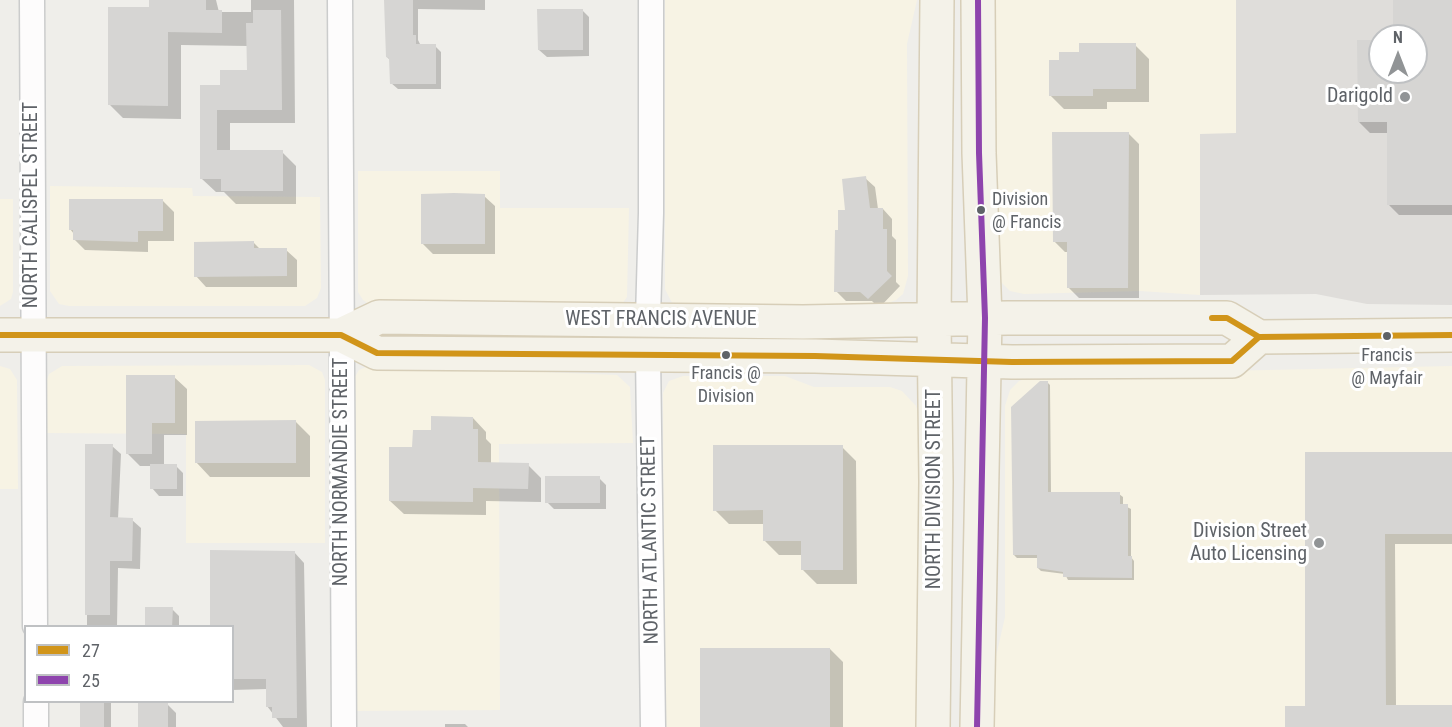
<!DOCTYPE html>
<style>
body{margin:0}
#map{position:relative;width:1452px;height:727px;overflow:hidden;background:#efeeea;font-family:"Roboto Condensed",sans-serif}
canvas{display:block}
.legend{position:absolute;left:24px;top:625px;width:210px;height:78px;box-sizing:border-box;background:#fff;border:2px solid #bfc1c3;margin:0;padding:8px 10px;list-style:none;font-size:18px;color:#5f6368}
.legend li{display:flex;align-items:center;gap:12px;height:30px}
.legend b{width:30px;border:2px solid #bfc1c3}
.north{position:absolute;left:1368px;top:24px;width:60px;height:60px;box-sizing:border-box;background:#fff;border:2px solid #bfc1c3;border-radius:50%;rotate:0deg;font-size:16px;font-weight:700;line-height:24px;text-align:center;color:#5f6368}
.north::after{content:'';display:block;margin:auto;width:21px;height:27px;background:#919496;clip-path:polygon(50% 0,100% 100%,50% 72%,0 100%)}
</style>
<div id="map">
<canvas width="1452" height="727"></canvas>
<ul class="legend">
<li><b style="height:8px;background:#d1951a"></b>27</li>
<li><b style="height:8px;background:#8e44ad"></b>25</li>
</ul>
<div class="north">N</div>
</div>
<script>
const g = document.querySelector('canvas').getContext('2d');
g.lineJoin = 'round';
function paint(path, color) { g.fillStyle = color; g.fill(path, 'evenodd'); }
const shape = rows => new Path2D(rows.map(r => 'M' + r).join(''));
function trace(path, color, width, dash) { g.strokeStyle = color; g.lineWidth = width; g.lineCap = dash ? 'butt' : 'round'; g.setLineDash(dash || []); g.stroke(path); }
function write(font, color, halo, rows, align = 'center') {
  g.font = font + ' "Roboto Condensed",sans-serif'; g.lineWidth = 6; g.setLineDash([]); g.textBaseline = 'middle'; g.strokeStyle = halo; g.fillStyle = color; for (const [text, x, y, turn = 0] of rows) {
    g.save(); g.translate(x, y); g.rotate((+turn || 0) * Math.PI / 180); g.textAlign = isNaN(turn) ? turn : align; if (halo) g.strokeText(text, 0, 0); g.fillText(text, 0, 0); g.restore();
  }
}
const commercial = shape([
 [665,0,917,0,907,44,908,276,903,294,896,300,878,307,675,305,671,301,665,289],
 [994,0,1236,0,1236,134,1200,134,1200,295,1140,291,1024,294,1010,291,1002,283,996,274],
 [358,171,500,171,500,208,629,208,627,297,622,304,372,306,363,300,358,292],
 [50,186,192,188,193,196,320,197,321,288,317,298,305,306,69,306,59,304,50,291],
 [0,199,13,199,13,292,11,299,0,306],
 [309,365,322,372,325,380,325,543,186,543,186,434,46,433,46,382,49,374,62,366],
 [371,365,617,375,630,387,633,443,499,444,500,710,353,711,353,380,359,370],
 [0,366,10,369,17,380,18,489,0,489],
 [1452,366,1452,727,992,727,992,674,1005,617,1005,406,1010,390,1019,381,1037,375],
 [683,376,785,376,814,387,890,387,902,391,916,406,919,415,917,727,664,727,663,393,669,381]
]);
const industrial = shape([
 [1236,0,1452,0,1452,305,1367,304,1316,294,1200,295,1200,134,1236,133],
 [1380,36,1416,36,1416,72,1380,72]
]);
const shadow = shape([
 [150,0,216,0,219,12,251,12,251,0,294,0,295,123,230,123,230,151,282,152,296,166,296,204,236,204,224,192,216,192,202,179,222,86,248,71,248,46,181,45,181,119,123,118,110,105,150,9],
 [386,0,485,0,485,10,418,9,418,40,421,46,435,46,441,52,441,89,398,89,391,83,391,61,387,57],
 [1394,0,1452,0,1452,215,1399,215,1389,205,1388,133,1370,133,1359,122,1380,41,1380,72,1416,72,1416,36,1395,36],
 [582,10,589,17,589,56,547,57,539,50],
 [1135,45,1149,59,1149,102,1107,102,1107,109,1064,109,1050,95,1060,62,1080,53],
 [1128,133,1139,144,1139,298,1079,298,1068,287,1068,252,1065,252,1054,241],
 [865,178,875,187,878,209,883,209,892,219,892,236,896,240,896,282,900,286,879,308,872,301,846,301,836,291,839,231,846,211],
 [484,196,495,206,495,254,433,254,422,243],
 [163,201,174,212,174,241,148,241,148,252,85,250,74,239,74,234,70,229],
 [254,243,261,250,286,250,297,260,297,287,206,287,196,276],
 [174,377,187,389,187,435,164,435,164,466,176,466,183,473,183,496,159,496,152,488,152,466,140,466,128,454],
 [1047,382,1050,385,1051,493,1119,494,1123,497,1123,505,1131,509,1131,557,1134,561,1134,580,1068,580,1065,574,1041,571,1038,568,1038,558,1017,558,1014,555],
 [473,418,486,432,486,439,491,444,491,464,528,465,541,478,541,502,486,501,486,515,404,514,390,501,414,449,433,432],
 [296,422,310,436,310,477,210,477,196,462],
 [87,446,112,446,121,454,118,519,132,520,141,528,140,569,118,568,117,626,87,626],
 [842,447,856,461,857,584,817,584,803,570,803,555,779,555,765,541,765,524,729,524,715,510],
 [1452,453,1452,544,1395,544,1396,706,1452,706,1452,727,1287,727,1306,707,1306,454],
 [599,478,606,485,606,509,554,509,547,502],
 [294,552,304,563,307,727,283,727,267,706,267,689,232,690,232,626],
 [172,609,179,616,179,626,146,626],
 [830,649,843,662,843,727,702,727],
 [81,702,111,702,111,727,82,727],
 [168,705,176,713,176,727,140,727],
 [445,724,465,724,468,727,445,727]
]);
const building = shape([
 [149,0,206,0,206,10,222,10,222,33,168,32,168,106,108,105,108,7,149,7],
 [384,0,413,0,413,35,416,35,416,44,436,44,436,84,390,84,389,58,386,57],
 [1393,0,1452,0,1452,205,1387,205,1387,122,1358,122,1357,40,1380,40,1380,72,1416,72,1416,36,1393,36],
 [537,9,583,9,583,50,538,50],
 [253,10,281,10,282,110,217,110,217,150,283,150,283,191,221,191,221,179,200,179,200,85,220,85,220,70,247,70,246,23,253,23],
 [1079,43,1136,43,1136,89,1093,89,1093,96,1049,96,1049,60,1059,60,1059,52,1079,52],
 [1052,132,1129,132,1128,288,1067,288,1067,242,1053,242],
 [866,176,870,208,883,208,883,229,887,229,887,271,892,276,868,299,860,292,834,292,835,230,838,230,838,210,845,210,842,179],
 [454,193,485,194,485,244,421,244,421,194],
 [69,199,163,199,163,231,138,231,138,242,73,240,73,230,69,230],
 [254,241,254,248,287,248,287,276,194,277,194,242],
 [126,375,175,375,175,423,152,423,152,454,126,454],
 [1040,381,1048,381,1048,492,1120,492,1120,504,1128,504,1128,556,1132,556,1132,578,1063,577,1063,572,1037,568,1037,555,1013,555,1011,407],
 [431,416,473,417,473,429,478,429,478,462,529,463,528,489,473,488,473,502,389,501,389,447,412,447,413,430,431,430],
 [296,420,296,463,195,463,195,421],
 [85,444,113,444,110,517,133,518,132,561,110,561,110,615,85,615],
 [713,445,843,445,843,570,801,570,801,541,763,541,763,510,713,511],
 [1305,452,1452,452,1452,534,1385,534,1386,705,1452,705,1452,727,1285,727,1285,706,1305,706],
 [150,464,177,464,177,489,150,489],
 [545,476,600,476,600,503,545,503],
 [210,550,295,551,297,718,272,718,272,707,266,707,266,679,232,679,232,627,210,627],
 [145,607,173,607,172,627,145,627],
 [700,648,830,648,830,727,700,727],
 [80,702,104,702,104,727,80,727],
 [138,703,168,703,168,727,138,727]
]);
const minor = shape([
 [32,0,35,626],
 [340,0,344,727],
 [648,318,651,213,651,0],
 [648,354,653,727],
 [36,702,36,727]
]);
const primary = shape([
 [0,335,341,335,377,353,815,356,1012,362,1232,361,1259,337],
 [341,335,379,317,803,322,1008,318,1227,318,1259,337,1452,335],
 [933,727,936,482,934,320,937,0],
 [977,727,985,318,979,153,978,0]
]);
const bus1 = shape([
 [1212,318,1227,318,1259,337,1452,335],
 [0,335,341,335,377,353,815,356,1012,362,1232,361,1259,337]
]);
const bus2 = shape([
 [977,727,985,318,979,153,978,0]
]);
const markers = [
 [1405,97,6,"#919496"],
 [981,210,5,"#5f6368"],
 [1387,336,5,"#5f6368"],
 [726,355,5,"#5f6368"],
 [1319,543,6,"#919496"]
];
const busNames = [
 ["Division",992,200,"left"],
 ["@ Francis",992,223,"left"],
 ["Francis",1387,356],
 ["@ Mayfair",1387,379],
 ["Francis @",726,374],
 ["Division",726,397]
];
const poiNames = [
 ["Darigold",1393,97],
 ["Division Street",1307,532],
 ["Auto Licensing",1307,555]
];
const streetNames = [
 ["NORTH CALISPEL STREET",32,205,-90],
 ["WEST FRANCIS AVENUE",661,320],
 ["NORTH NORMANDIE STREET",342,472,-90],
 ["NORTH DIVISION STREET",935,489,-90],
 ["NORTH ATLANTIC STREET",651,540,-91]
];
paint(commercial, '#f7f3e4');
paint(industrial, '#dfddda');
paint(shadow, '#0003');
paint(building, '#d6d5d3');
trace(minor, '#cbcccc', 27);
trace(primary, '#d7ceb8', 36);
trace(minor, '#fdfcfc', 24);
trace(primary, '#f4f2e9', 33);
trace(bus1, '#d1951a', 6);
trace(bus2, '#8e44ad', 6);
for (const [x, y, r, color] of markers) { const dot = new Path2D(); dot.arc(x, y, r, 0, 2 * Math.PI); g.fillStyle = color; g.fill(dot); trace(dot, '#fff', 2); }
write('18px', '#5f6368', '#fff', busNames);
write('20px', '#5f6368', '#fff', poiNames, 'right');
write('20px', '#5f6368', '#fff', streetNames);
</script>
